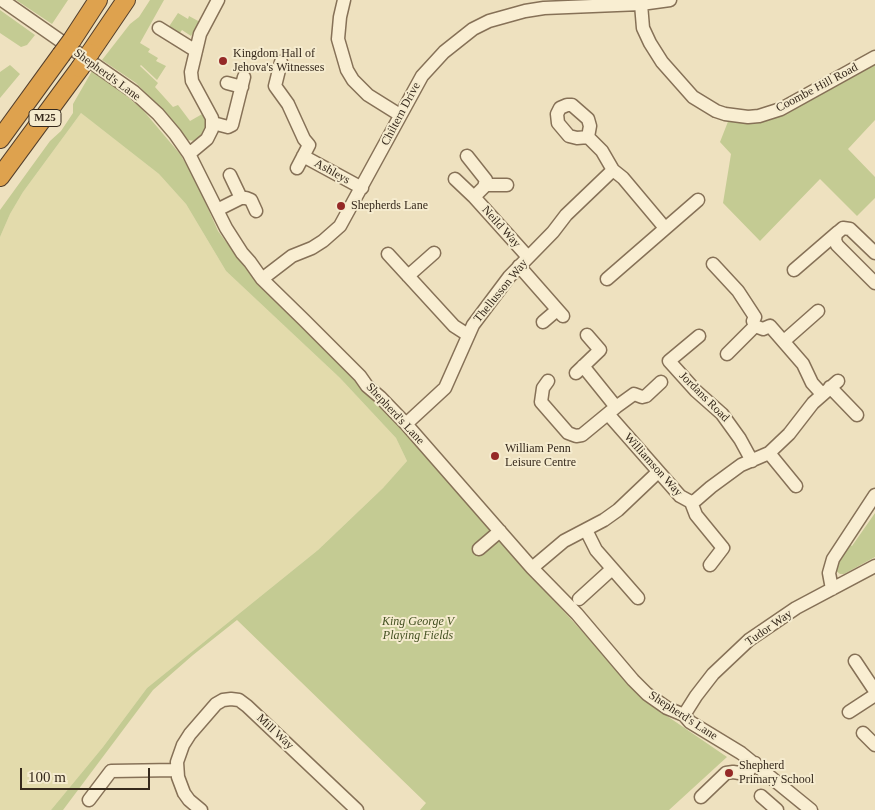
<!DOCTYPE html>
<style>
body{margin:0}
#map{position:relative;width:875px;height:810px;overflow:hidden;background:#eee1bf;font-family:"Times New Roman",serif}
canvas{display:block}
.scale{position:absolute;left:20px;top:768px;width:130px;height:22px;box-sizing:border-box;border:2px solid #36291c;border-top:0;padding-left:6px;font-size:15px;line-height:18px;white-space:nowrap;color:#36291c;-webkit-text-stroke:4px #f5ebce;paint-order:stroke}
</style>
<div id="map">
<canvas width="875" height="810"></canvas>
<div class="scale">100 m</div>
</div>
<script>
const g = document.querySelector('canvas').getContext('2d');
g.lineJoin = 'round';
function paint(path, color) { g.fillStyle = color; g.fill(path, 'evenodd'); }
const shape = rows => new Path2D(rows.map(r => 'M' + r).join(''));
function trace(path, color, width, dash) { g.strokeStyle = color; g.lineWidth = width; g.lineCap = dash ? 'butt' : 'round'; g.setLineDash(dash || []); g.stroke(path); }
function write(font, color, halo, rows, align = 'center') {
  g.font = font + ' "Times New Roman",serif'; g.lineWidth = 4; g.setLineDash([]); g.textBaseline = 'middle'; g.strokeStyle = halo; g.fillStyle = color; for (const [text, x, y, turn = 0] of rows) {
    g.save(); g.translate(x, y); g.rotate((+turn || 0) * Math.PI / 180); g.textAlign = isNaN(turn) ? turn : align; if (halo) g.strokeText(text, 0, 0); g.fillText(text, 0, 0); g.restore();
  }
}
const farmland = shape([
 [81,113,159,174,186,204,226,271,340,378,396,438,407,461,384,487,318,550,147,688,103,747,51,810,0,810,0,237,10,214,23,192]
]);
const green = shape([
 [16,0,68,0,52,24],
 [150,0,164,0,140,43,150,49,148,52,158,58,156,61,166,66,157,80,141,65,140,66,158,83,155,87,173,107,178,105,190,121,204,113,206,118,206,131,198,140,195,141,188,140,171,119,136,83,102,60,130,24,139,17],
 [0,10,35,35,27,45,21,47,0,33],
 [178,13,188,19,189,16,200,22,191,36,182,30,179,34,168,28],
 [875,62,875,120,848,149,875,177,875,198,857,216,820,179,760,241,723,203,731,154,720,142,729,119,749,121],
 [10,65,20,74,0,98,0,72],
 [92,71,111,83,142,109,180,154,195,179,218,231,258,285,347,372,427,456,511,554,648,703,727,757,669,810,420,810,426,803,237,620,193,655,153,690,63,810,51,810,103,747,147,688,318,550,383,488,407,461,396,438,340,378,226,271,186,204,159,174,81,113,23,192,10,214,0,237,0,210,50,141,61,131,73,113,73,104],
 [875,513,875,557,844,574,840,574,836,571,835,567,846,542,852,546]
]);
const minor = shape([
 [2,0,134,92,158,114,175,134,189,154,226,228,242,253,250,262,262,279,304,320,360,376,367,386,380,397,406,424,532,568,577,614,633,680,647,694,667,708,684,715,690,722,741,753,811,810],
 [344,0,340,17,338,39,347,70,353,80,368,95,400,115],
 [641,4,643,28,650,43,662,62,693,97,716,111,725,114,748,117,759,116,781,109,875,57],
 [159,28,196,51],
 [281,62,275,86,288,104,304,139,309,145,297,168],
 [227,83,242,87],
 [213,123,228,127,232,125,244,77],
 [588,137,577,138,569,136,558,123,557,114,560,108,567,105,572,105,588,119,590,126,588,137,602,151,613,170,623,178,665,228],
 [189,154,207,139,212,129,212,118,192,81,191,72,200,34,218,0],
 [303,156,362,188],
 [467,156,486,180,484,187,474,197],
 [455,179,474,197,528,257],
 [486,185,507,185],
 [241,198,246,198,251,200,256,211],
 [217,210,241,198,230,175],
 [875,253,850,229,843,228,836,234,835,240,837,245,875,283],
 [388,254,454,326,468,335],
 [713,264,738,291,755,317,753,321,755,326,763,329,770,326,803,364,812,383,822,394],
 [519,266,563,316],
 [794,270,838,232],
 [408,276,434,253],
 [262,279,292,256,312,248,323,241,340,226,422,76,444,52,473,29,489,21,525,11,544,8,641,4,670,0],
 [607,279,698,200],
 [543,322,557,310],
 [699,336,669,361,696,391,722,414,740,439,752,461],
 [784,341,818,311],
 [727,354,755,326],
 [576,373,600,350,587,335],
 [548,381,543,388,541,402,568,433,576,436,582,435,616,407,583,366],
 [830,387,857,415],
 [616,407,634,394,642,397,646,396,661,382],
 [608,414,680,496,691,502,696,500,711,487,741,465,769,453,789,434,813,403,838,381],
 [406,424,445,388,473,325,509,277,553,232,566,215,613,170],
 [769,453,796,486],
 [691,502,696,515,723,548,710,565],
 [586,530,596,550,638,598],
 [479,549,500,531],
 [532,568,564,541,604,520,618,510,658,472],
 [832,589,829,573,833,559,875,495],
 [579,599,612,569],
 [855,661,875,691],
 [849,712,875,695],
 [684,715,696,696,713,674,749,640,796,608,875,566],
 [863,733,875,745],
 [761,796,777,810],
 [701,797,726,773,733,772,746,774,755,763],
 [89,800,111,771,176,770],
 [201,810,189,800,184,793,178,777,177,762,183,745,190,734,216,704,223,700,231,699,239,700,247,706,357,810]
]);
const highway = shape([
 [72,40,98,0],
 [90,53,126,0],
 [0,139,61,55],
 [0,177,80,68]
]);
const highwayBridge = shape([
 [61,55,72,40],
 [80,68,90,53]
]);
const markers = [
 [223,61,5,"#952927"],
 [341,206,5,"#952927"],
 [495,456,5,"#952927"],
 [729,773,5,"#952927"]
];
const shields = [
 [45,118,32]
];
const shieldNames = [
 ["M25",45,118]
];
const poiNames = [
 ["Kingdom Hall of",233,54],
 ["Jehova's Witnesses",233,68],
 ["Shepherds Lane",351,206],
 ["William Penn",505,449],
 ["Leisure Centre",505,463],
 ["Shepherd",739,766],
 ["Primary School",739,780]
];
const streetNames = [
 ["Shepherd's Lane",107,75,36],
 ["Coombe Hill Road",817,88,-28],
 ["Chiltern Drive",401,114,-62],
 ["Ashleys",332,172,29],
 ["Neild Way",501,227,48],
 ["Thellusson Way",501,291,-51],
 ["Jordans Road",704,397,45],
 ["Shepherd's Lane",395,414,47],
 ["Williamson Way",653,465,48],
 ["Tudor Way",769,628,-35],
 ["Shepherd's Lane",683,716,33],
 ["Mill Way",275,732,43]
];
const parkNames = [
 ["King George V",418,622],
 ["Playing Fields",418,636]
];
paint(farmland, '#e3dbac');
paint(green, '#c4cb93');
trace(minor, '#867157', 15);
trace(highway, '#543f2c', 20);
trace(minor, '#f9eed2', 12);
trace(highway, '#dea24e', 18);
trace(highwayBridge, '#543f2c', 20, []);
trace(highwayBridge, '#dea24e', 18);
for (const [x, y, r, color] of markers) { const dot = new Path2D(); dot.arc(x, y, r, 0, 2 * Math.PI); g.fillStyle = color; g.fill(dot); trace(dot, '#f5ebce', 2); }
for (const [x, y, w] of shields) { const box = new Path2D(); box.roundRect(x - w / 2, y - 8.5, w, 17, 4); g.fillStyle = '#f5ebce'; g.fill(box); trace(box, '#36291c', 1); }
write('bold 11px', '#36291c', null, shieldNames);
write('12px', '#36291c', '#f5ebce', poiNames, 'left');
write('12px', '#36291c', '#f5ebce', streetNames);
write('italic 12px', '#455223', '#f5ebce', parkNames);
</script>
